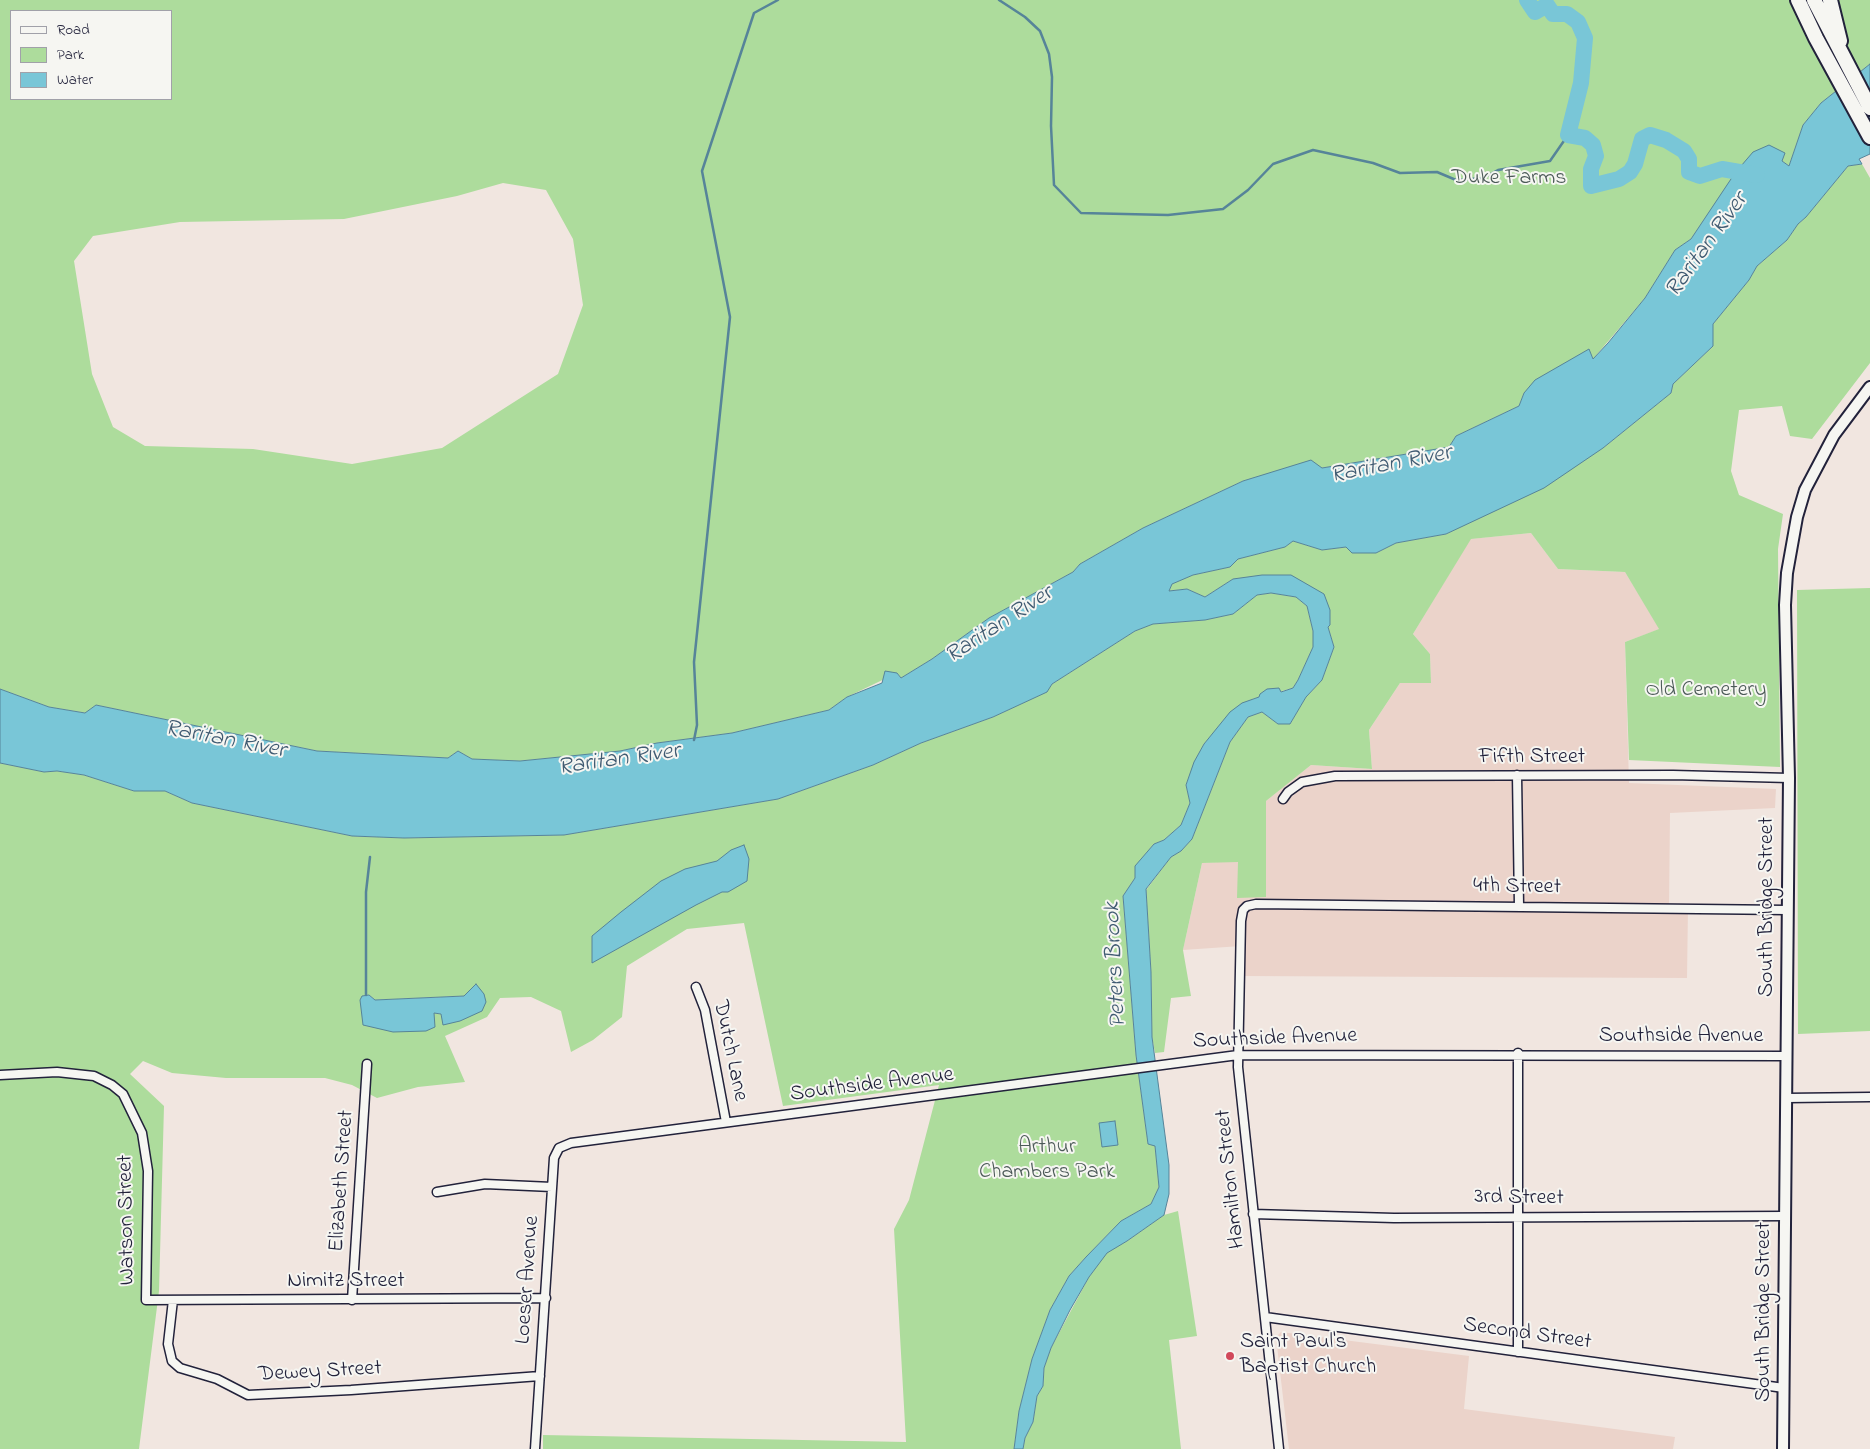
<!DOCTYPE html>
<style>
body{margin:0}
#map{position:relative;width:1870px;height:1449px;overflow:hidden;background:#f1e6e0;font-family:"Indie Flower",sans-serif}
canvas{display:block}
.legend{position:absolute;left:10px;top:10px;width:162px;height:90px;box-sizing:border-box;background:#f6f6f2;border:1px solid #a1a1a9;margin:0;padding:6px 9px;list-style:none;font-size:15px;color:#22223b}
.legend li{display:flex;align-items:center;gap:10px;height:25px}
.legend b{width:25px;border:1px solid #a1a1a9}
</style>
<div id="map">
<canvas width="1870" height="1449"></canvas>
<ul class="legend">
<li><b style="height:6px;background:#f6f6f2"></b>Road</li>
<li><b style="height:14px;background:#addc9c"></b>Park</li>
<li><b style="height:14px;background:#79c6d7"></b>Water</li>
</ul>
</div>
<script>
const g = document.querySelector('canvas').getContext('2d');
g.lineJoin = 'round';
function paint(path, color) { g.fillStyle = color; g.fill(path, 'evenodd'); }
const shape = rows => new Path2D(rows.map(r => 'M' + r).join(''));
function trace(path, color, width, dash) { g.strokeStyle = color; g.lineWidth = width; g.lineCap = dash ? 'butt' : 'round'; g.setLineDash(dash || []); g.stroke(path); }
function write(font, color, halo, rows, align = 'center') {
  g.font = font + ' "Indie Flower",sans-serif'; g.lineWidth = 4; g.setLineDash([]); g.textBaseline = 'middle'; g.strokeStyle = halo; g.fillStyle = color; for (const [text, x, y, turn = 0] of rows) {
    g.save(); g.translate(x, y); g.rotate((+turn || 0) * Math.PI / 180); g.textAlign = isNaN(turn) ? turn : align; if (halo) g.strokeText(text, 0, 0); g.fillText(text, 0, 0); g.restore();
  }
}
const built = shape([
 [1531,533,1558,569,1625,572,1660,629,1625,642,1629,783,1776,789,1775,808,1670,813,1669,907,1688,907,1687,978,1241,976,1241,946,1183,950,1202,863,1266,859,1266,801,1311,765,1372,769,1369,730,1400,683,1431,683,1430,654,1413,634,1470,539],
 [1281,1332,1469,1356,1464,1409,1675,1437,1673,1449,1289,1449,1276,1337]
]);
const green = shape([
 [0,0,1870,0,1870,64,1821,103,1803,125,1789,166,1782,161,1736,173,1691,239,1675,250,1645,298,1593,359,1589,350,1524,393,1519,406,1456,436,1449,447,1322,468,1277,472,1243,481,1143,528,1080,564,1073,572,989,618,932,659,901,678,897,673,847,697,829,710,732,733,657,743,620,751,520,761,472,759,458,751,448,758,317,751,96,705,86,713,49,707,0,689],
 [11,11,171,11,171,99,11,99],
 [503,183,546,190,573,239,583,305,558,374,442,448,352,464,253,449,145,446,113,427,92,374,74,261,93,236,180,222,344,219,457,196],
 [1862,164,1870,178,1870,363,1812,439,1790,436,1782,406,1739,410,1731,471,1739,495,1783,514,1778,549,1780,767,1629,760,1625,642,1659,629,1625,572,1558,569,1531,533,1471,539,1413,634,1430,654,1431,683,1400,683,1369,730,1372,769,1311,765,1266,801,1266,897,1237,898,1238,862,1202,863,1183,950,1191,996,1171,998,1164,1052,1155,1053,1152,1037,1151,972,1146,890,1171,857,1181,851,1192,839,1230,742,1248,717,1262,712,1278,724,1290,724,1306,697,1322,680,1334,647,1328,627,1324,594,1233,579,1205,597,1187,589,1169,591,1172,583,1193,575,1230,567,1238,559,1285,547,1293,541,1322,550,1346,547,1376,553,1396,543,1446,534,1603,448,1671,393,1673,384,1713,346,1713,324,1749,280,1757,266,1787,240,1798,224,1806,217,1848,166],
 [1870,588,1870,1031,1798,1034,1797,590],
 [1271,593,1296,597,1307,606,1313,631,1313,647,1298,680,1293,688,1253,699,1204,744,1186,785,1190,803,1181,825,1164,840,1154,844,1136,866,1135,878,1123,896,1136,1055,1148,1144,1155,1145,1159,1187,1151,1204,1121,1221,1086,1257,1069,1276,1050,1310,1032,1359,1019,1411,1014,1449,543,1449,543,1435,906,1442,894,1229,909,1200,939,1085,783,1106,744,923,687,929,627,966,622,1017,593,1040,571,1052,561,1011,531,997,500,998,487,1017,445,1036,465,1082,418,1087,377,1098,352,1085,325,1078,226,1078,172,1073,143,1061,130,1074,164,1106,159,1291,139,1449,0,1449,0,763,44,772,57,771,84,775,134,791,165,791,192,803,352,836,404,838,564,835,778,799,873,765,921,743,993,717,1046,692,1052,684,1135,631,1152,624,1205,620,1233,614,1257,595],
 [369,995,375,1000,464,996,441,1014,360,1000],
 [1178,1211,1197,1336,1169,1340,1181,1449,1023,1449,1025,1438,1033,1422,1037,1396,1043,1386,1044,1368,1051,1348,1089,1277,1107,1252,1127,1241,1164,1215]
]);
const water = shape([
 [1870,64,1870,154,1859,159,1862,164,1848,166,1806,217,1798,224,1787,240,1757,266,1749,280,1713,324,1713,346,1673,384,1671,393,1603,448,1544,488,1446,534,1396,543,1376,553,1352,553,1346,547,1322,550,1293,541,1285,547,1238,559,1230,567,1193,575,1172,584,1169,591,1187,589,1205,597,1233,579,1262,575,1291,575,1324,594,1330,610,1330,625,1328,627,1334,647,1322,680,1306,697,1290,724,1278,724,1262,712,1248,717,1230,742,1192,839,1181,851,1171,857,1146,889,1151,972,1152,1037,1169,1165,1169,1194,1164,1215,1127,1241,1107,1253,1089,1277,1070,1310,1051,1348,1044,1368,1043,1386,1037,1396,1033,1422,1025,1438,1023,1449,1014,1449,1019,1411,1032,1359,1050,1310,1069,1276,1086,1257,1121,1221,1151,1204,1159,1187,1155,1146,1148,1144,1136,1055,1123,896,1135,878,1135,866,1154,844,1164,840,1181,825,1190,803,1186,785,1194,762,1204,744,1230,712,1242,703,1259,697,1260,694,1267,689,1279,688,1281,692,1293,688,1298,680,1313,647,1313,631,1307,606,1296,597,1271,593,1257,595,1233,614,1205,620,1153,624,1135,631,1052,684,1047,692,993,717,921,743,873,765,778,799,564,835,404,838,352,836,192,803,165,791,134,791,84,775,57,771,44,772,0,763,0,689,49,707,85,713,96,705,317,751,448,758,458,751,472,759,520,761,620,751,657,743,732,733,829,710,847,697,882,683,885,671,897,673,901,678,932,659,989,618,1073,572,1080,564,1143,528,1243,481,1311,460,1322,468,1449,447,1456,436,1519,406,1524,393,1535,380,1589,349,1593,359,1608,343,1645,298,1675,250,1691,239,1735,173,1753,152,1769,145,1785,153,1782,161,1789,166,1803,125,1821,103,1870,64],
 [744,845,749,859,747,881,728,892,722,892,696,905,592,963,592,936,621,912,661,881,685,869,717,861,731,850,744,845],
 [476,984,484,994,486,1002,482,1011,460,1021,443,1025,441,1014,434,1013,435,1027,426,1031,393,1032,363,1025,360,1000,362,996,369,995,375,1000,464,996,476,984],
 [1115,1121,1118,1145,1102,1147,1099,1123,1115,1121]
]);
const stream = shape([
 [999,0,1025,17,1040,31,1049,54,1052,77,1051,126,1054,185,1081,213,1168,215,1223,209,1248,190,1273,164,1313,150,1373,163,1400,173,1437,172,1456,180,1483,178,1498,170,1550,161,1568,135],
 [694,740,697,725,694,662,730,317,702,171,754,13,778,0],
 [366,995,366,892,370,857]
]);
const river = shape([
 [1527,0,1535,12,1547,5,1553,14,1567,14,1578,22,1585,38,1581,83,1568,135,1585,138,1593,145,1596,156,1591,169,1591,186,1619,179,1630,172,1635,164,1642,139,1650,135,1666,140,1684,151,1689,159,1689,172,1700,176,1722,169,1757,175]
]);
const street = shape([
 [1517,775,1519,906],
 [1283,799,1288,792,1302,782,1335,776,1673,775,1789,778],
 [696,987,705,1010,726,1122],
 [1518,1053,1518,1352],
 [0,1075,57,1072,94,1076,112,1085,123,1094,142,1133,148,1171,146,1300,546,1298],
 [1787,1098,1870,1097],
 [437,1192,485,1184,552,1187],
 [1253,1214,1394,1218,1785,1216],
 [173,1300,168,1344,172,1361,180,1368,217,1379,248,1395,351,1390,540,1376],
 [352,1300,367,1064],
 [1265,1317,1784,1388],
 [535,1449,554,1158,559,1148,571,1143,1238,1055,1786,1056],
 [1279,1449,1238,1067,1241,921,1243,910,1247,906,1256,904,1787,910]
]);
const secondary = shape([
 [1783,1449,1789,778,1785,605,1787,573,1797,517,1805,490,1834,435,1870,387]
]);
const highway = shape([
 [1798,0,1816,38,1870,137],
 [1814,0,1870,108],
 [1830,0,1840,41]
]);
const markers = [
 [1230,1356,5,"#d1495b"]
];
const parkNames = [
 ["Duke Farms",1509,179],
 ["Old Cemetery",1706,691],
 ["Arthur",1047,1148],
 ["Chambers Park",1047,1173]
];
const streetNames = [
 ["Fifth Street",1532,758],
 ["4th Street",1517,888,1],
 ["South Bridge Street",1768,907,-90],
 ["Southside Avenue",1681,1037],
 ["Southside Avenue",1275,1040,-2],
 ["Dutch Lane",729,1051,78],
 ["Southside Avenue",872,1086,-7],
 ["Hamilton Street",1232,1179,-96],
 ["Elizabeth Street",343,1181,-86],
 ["3rd Street",1519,1199,1],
 ["Watson Street",128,1220,-91],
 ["Loeser Avenue",529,1280,-86],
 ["Nimitz Street",346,1282],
 ["South Bridge Street",1765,1312,-90],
 ["Second Street",1527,1335,8],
 ["Dewey Street",320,1373,-3]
];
const poiNames = [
 ["Saint Paul's",1240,1343],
 ["Baptist Church",1240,1368]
];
const waterNames = [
 ["Raritan River",1708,246,-54],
 ["Raritan River",1391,466,-11],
 ["Raritan River",1000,626,-33],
 ["Raritan River",225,741,11],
 ["Raritan River",619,761,-8],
 ["Peters Brook",1117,965,-93]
];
paint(built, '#ebd3ca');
paint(green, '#addc9c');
paint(water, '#79c6d7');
trace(water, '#568499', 1);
trace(stream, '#568499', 2.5);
trace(river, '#79c6d7', 16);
trace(street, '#22223b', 11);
trace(secondary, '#22223b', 14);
trace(highway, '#22223b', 18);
trace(street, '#f6f6f2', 8);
trace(secondary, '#f6f6f2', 10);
trace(highway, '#f6f6f2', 14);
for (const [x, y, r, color] of markers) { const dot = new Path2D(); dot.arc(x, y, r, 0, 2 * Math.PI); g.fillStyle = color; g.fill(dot); trace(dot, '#f6f6f2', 2); }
write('22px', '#4c5a58', '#f6f6f2', parkNames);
write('22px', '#22223b', '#f6f6f2', streetNames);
write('22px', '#22223b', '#f6f6f2', poiNames, 'left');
write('italic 24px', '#405b72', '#f6f6f2', waterNames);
</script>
